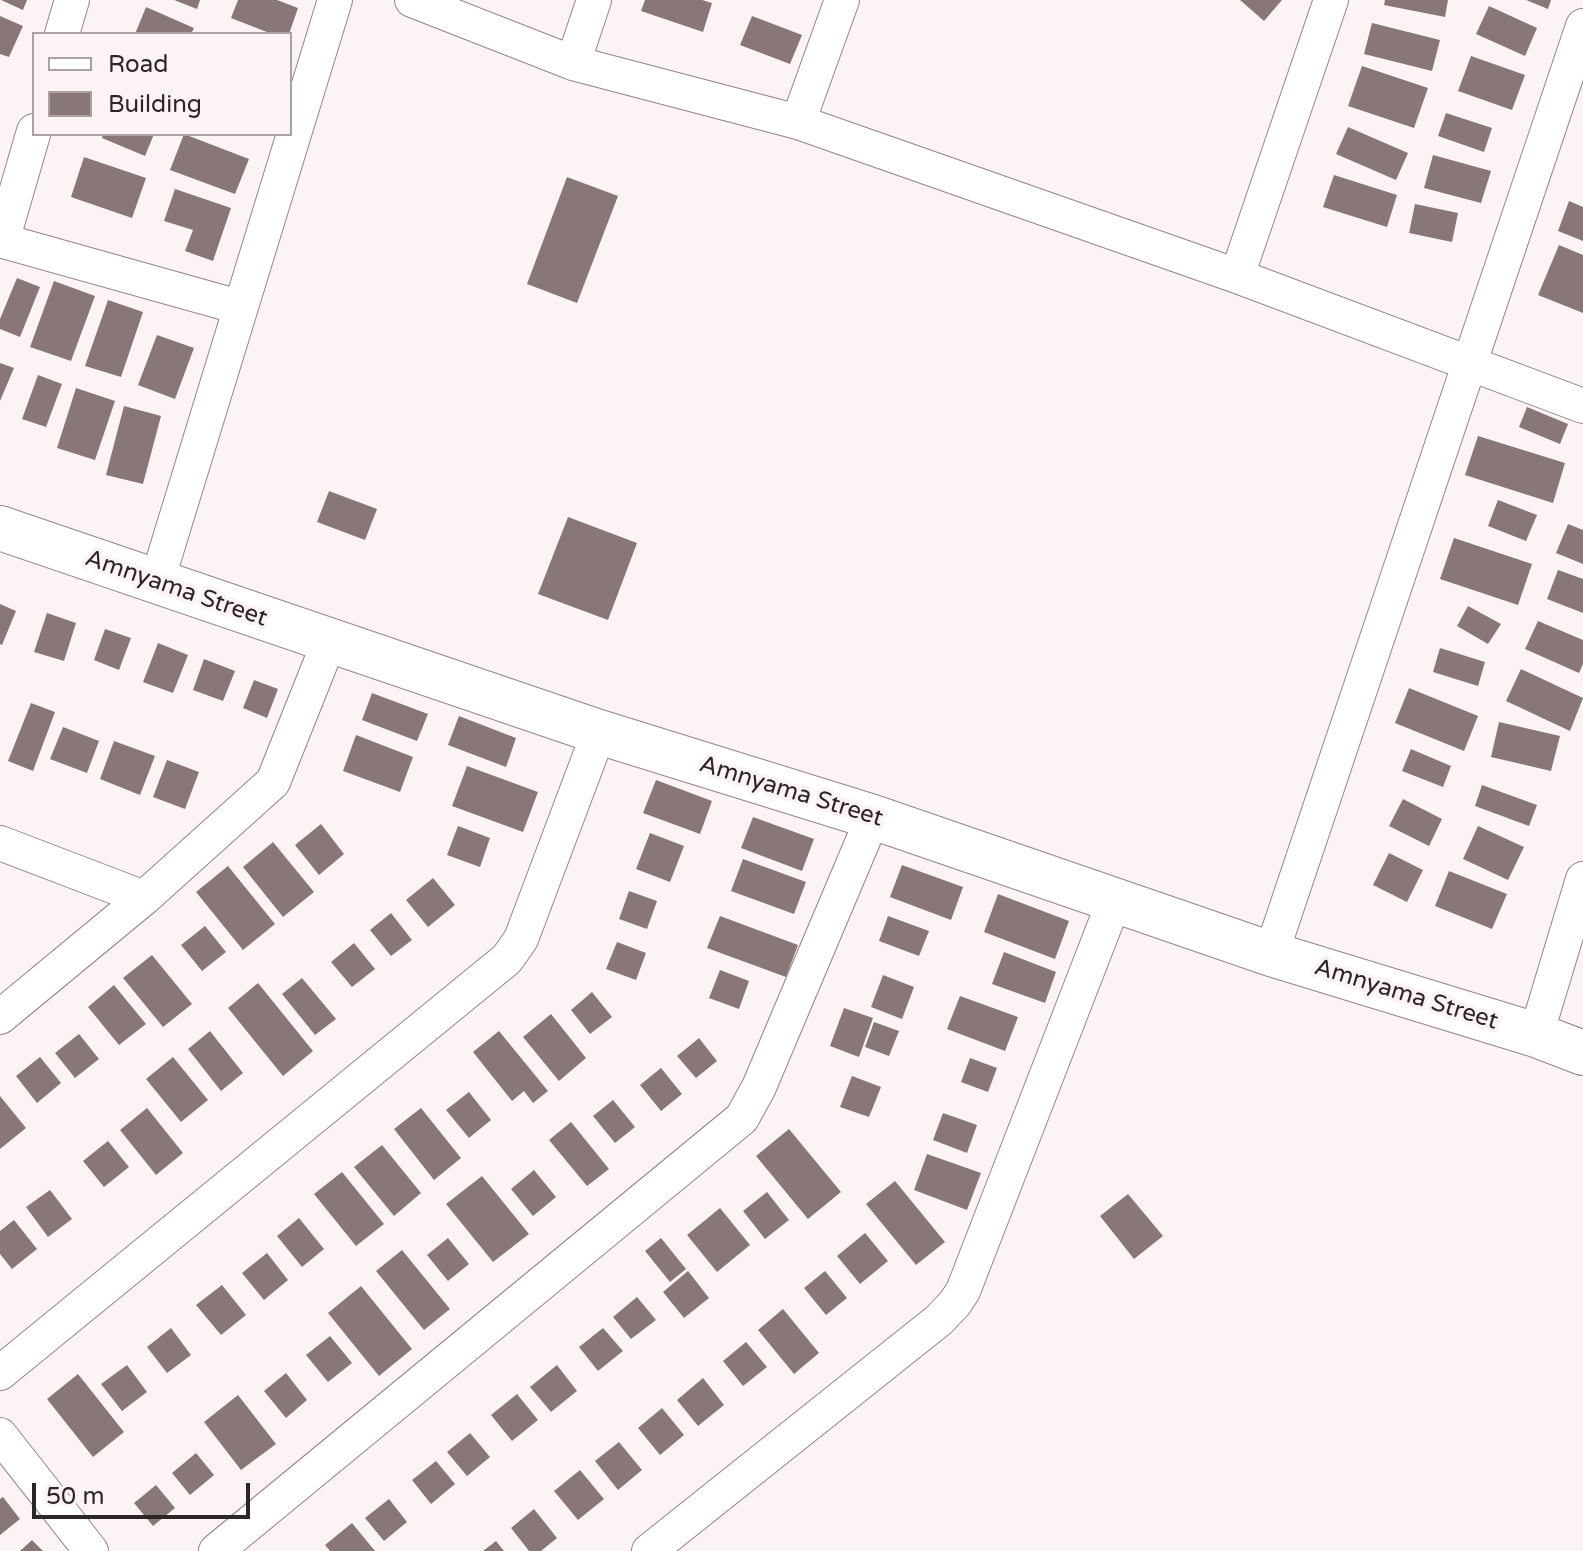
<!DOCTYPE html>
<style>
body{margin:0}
#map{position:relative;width:1583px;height:1551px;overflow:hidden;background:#fcf4f4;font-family:"Varela Round",sans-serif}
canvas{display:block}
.legend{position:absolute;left:32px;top:32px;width:260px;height:104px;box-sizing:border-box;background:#fcf4f4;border:2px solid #a9a2a1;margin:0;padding:10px 14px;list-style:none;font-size:24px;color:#2d2625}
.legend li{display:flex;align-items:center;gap:16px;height:40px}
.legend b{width:40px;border:2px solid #a9a2a1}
.scale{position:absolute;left:32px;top:1483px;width:218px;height:36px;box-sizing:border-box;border:4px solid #2d2625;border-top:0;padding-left:10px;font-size:24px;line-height:28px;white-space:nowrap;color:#2d2625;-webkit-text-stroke:6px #fcf4f4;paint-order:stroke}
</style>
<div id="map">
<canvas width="1583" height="1551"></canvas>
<ul class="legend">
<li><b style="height:10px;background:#fff"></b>Road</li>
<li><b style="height:22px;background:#887776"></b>Building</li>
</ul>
<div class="scale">50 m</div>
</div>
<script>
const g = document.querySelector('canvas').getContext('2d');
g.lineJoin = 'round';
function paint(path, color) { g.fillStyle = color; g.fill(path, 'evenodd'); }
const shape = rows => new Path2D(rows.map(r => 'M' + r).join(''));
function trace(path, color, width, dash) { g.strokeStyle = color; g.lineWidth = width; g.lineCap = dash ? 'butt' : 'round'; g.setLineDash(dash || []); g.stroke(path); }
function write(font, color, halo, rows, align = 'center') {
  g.font = font + ' "Varela Round",sans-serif'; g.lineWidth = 8; g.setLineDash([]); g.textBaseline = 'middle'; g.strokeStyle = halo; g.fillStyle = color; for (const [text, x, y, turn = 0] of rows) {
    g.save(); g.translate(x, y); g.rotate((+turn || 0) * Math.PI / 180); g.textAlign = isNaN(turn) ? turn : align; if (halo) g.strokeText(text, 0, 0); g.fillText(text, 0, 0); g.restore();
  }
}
const building = shape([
 [1,0,27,0,23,10],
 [174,0,200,0,197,9],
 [238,0,277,0,298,8,289,34,272,34,231,18],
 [645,0,702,0,712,3,703,32,641,11],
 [1240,0,1282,0,1264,21],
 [1385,0,1448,0,1445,17,1384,5],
 [1526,0,1551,0,1548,9],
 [1489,6,1537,28,1525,56,1476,34],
 [146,7,194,28,191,34,135,34],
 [0,16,23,26,9,57,0,54],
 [752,16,802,35,790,64,740,45],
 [1372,23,1440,40,1432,71,1364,54],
 [1471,56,1525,75,1512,110,1458,91],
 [1362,66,1428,88,1414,128,1348,106],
 [1446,113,1492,128,1484,152,1438,136],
 [1348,127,1408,153,1396,180,1336,154],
 [103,134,154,134,145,156,102,138],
 [184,134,249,159,235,194,170,170],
 [1433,155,1491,171,1481,203,1424,188],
 [84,157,146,178,132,218,71,197],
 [1334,175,1397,195,1387,227,1323,207],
 [567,177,618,196,577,303,527,284],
 [175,189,231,208,213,261,185,251,193,230,164,221],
 [1569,201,1583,207,1583,241,1558,231],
 [1415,204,1458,213,1452,242,1409,233],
 [1559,245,1583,255,1583,313,1538,295],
 [17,278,40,287,20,337,0,329,0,319],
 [54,281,95,296,71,361,30,347],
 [108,300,143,312,121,377,85,366],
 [157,335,194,348,175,399,138,385],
 [0,363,14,368,0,401],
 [38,375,62,384,46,427,22,419],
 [76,388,115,401,95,460,57,448],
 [124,406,161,416,143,484,106,475],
 [1527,407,1568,424,1560,444,1519,427],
 [1478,436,1565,463,1553,503,1465,475],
 [329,491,377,509,365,540,317,522],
 [1498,500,1537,515,1526,541,1488,526],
 [568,517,637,543,608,620,538,594],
 [1568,524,1583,530,1583,564,1556,553],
 [1454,538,1532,564,1518,605,1440,579],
 [1558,570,1583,579,1583,613,1547,599],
 [0,604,16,611,2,645,0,644],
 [1468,606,1501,624,1488,644,1457,626],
 [47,613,76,623,64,661,34,652],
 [1538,621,1583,640,1583,664,1579,673,1525,649],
 [105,629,131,638,119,670,94,660],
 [158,643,188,655,173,693,143,682],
 [1440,648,1485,662,1478,686,1433,672],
 [204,659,235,671,223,701,193,690],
 [1521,669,1583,698,1570,731,1506,701],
 [254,680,278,689,267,718,243,708],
 [1409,688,1478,716,1464,751,1395,723],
 [372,693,428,714,417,741,362,720],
 [31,703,55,712,33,771,8,761],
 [459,716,516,738,506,767,448,745],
 [1499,722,1560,736,1551,771,1491,757],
 [63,727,99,741,87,773,50,759],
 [356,735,413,757,400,792,343,771],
 [114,741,155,756,140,795,100,779],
 [1411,749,1451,766,1443,787,1402,771],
 [167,760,199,772,185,809,153,797],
 [467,766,538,792,523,832,452,806],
 [656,780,712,801,700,834,643,813],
 [1482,785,1537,805,1529,826,1475,806],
 [1403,799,1442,819,1429,846,1389,826],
 [753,817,814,839,802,871,741,848],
 [321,824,344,854,319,875,295,845],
 [458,826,490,838,480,867,447,855],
 [1478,826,1524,847,1508,880,1463,859],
 [650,833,684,846,670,882,636,869],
 [273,842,314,892,283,917,243,867],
 [1389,853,1423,870,1407,902,1373,885],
 [743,859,806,882,794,914,731,891],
 [902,865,963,887,951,920,890,897],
 [228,866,275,924,243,950,196,892],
 [1449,871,1507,894,1492,929,1435,906],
 [433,878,455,905,428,927,406,900],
 [629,891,657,901,647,929,619,919],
 [998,894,1069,921,1055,959,984,932],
 [391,913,412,940,391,956,370,930],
 [720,916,798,945,786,977,707,948],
 [888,916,929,931,919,956,879,941],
 [205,926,226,952,202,971,181,945],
 [617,942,646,953,636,980,606,969],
 [354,943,375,969,352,987,331,962],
 [1004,952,1056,972,1045,1003,992,984],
 [152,955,192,1004,163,1027,123,978],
 [720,970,749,981,739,1009,709,998],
 [883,975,914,987,902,1019,871,1007],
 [302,978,336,1019,315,1035,282,994],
 [258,983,313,1051,283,1076,228,1008],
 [114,985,146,1024,119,1045,88,1007],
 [592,992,612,1017,590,1034,571,1010],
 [960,996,1018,1017,1005,1051,947,1029],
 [844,1008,873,1018,859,1057,830,1046],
 [551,1014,586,1058,559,1081,523,1037],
 [874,1022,899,1031,889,1056,865,1047],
 [210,1031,243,1073,221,1091,188,1049],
 [499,1031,548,1091,533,1103,524,1091,512,1101,473,1052],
 [79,1034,99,1059,75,1078,55,1053],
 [699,1038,717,1061,696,1078,677,1056],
 [40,1057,61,1083,37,1103,16,1076],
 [173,1057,208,1100,181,1122,146,1079],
 [970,1058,997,1068,988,1092,961,1082],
 [661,1068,682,1094,661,1111,640,1085],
 [852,1076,881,1087,869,1117,840,1107],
 [469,1092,491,1120,469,1138,446,1110],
 [0,1096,26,1128,0,1149],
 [613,1100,635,1127,615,1143,593,1116],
 [147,1108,183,1153,156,1175,120,1130],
 [421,1108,461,1158,434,1180,394,1129],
 [943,1113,977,1125,967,1153,933,1140],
 [571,1122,609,1169,587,1186,549,1140],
 [789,1129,841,1192,808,1219,756,1156],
 [108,1141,129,1167,104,1187,83,1161],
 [382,1145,421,1193,394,1216,354,1167],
 [927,1154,981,1173,967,1210,914,1190],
 [534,1170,556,1197,533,1216,511,1189],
 [342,1172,384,1224,356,1246,314,1194],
 [482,1176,529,1234,493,1262,446,1204],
 [895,1181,945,1242,916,1265,866,1204],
 [50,1190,72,1219,48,1237,26,1207],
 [767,1192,789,1220,765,1239,743,1211],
 [1128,1194,1163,1236,1134,1259,1100,1216],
 [720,1208,750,1245,717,1272,687,1235],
 [299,1218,324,1249,302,1267,277,1236],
 [14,1220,37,1249,12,1269,0,1254,0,1231],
 [865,1233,888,1261,860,1284,837,1256],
 [448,1238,469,1264,448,1281,427,1255],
 [661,1238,686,1269,670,1282,645,1251],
 [402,1250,450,1309,424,1330,376,1271],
 [267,1253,288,1280,264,1300,242,1273],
 [688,1271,709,1298,684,1318,663,1292],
 [825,1271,847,1298,826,1315,804,1288],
 [222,1285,246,1315,221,1335,196,1305],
 [361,1286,412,1349,379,1376,328,1313],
 [637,1297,656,1320,631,1339,613,1317],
 [783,1309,819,1353,794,1374,758,1330],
 [171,1328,191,1355,167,1373,147,1347],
 [603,1328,623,1351,598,1371,579,1347],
 [330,1336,352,1363,328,1382,306,1355],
 [746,1342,767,1367,743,1386,723,1361],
 [127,1365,147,1392,122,1411,101,1384],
 [557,1365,577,1391,551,1412,530,1387],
 [286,1373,307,1400,286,1418,264,1391],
 [78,1374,124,1432,93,1457,47,1399],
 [703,1378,724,1405,698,1426,677,1400],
 [517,1394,538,1420,512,1441,491,1415],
 [238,1395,276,1444,241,1470,204,1422],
 [662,1408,684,1435,660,1455,638,1428],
 [470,1433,490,1457,467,1476,447,1452],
 [619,1442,642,1470,618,1490,595,1461],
 [196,1453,214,1475,190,1495,172,1473],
 [436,1461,455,1484,431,1504,412,1480],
 [580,1470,604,1499,578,1520,554,1491],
 [156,1485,175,1508,153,1526,134,1503],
 [3,1497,20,1519,0,1535,0,1499],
 [389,1499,407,1522,384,1541,365,1518],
 [534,1509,557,1538,541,1551,529,1551,511,1528],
 [352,1523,375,1551,330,1551,325,1545],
 [32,1540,43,1551,20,1551],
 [496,1541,504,1551,483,1551]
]);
const street = shape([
 [412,0,573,63,798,122,1237,276,1583,406],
 [62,34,72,0],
 [573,63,594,0],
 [798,122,842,0],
 [0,240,239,307],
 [2,241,34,131],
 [1237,276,1331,0],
 [157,581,335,0],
 [0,843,144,898],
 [1271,954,1583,26],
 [0,1017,144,898,273,782,329,642],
 [1536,1035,1583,879],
 [0,1373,507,959,521,939,599,732],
 [0,1435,91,1551],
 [216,1551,742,1118,759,1087,873,817],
 [649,1551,939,1320,955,1303,963,1291,1115,899]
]);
const secondary = shape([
 [0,528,599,732,873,817,1271,954,1536,1035,1583,1053]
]);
const streetNames = [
 ["Amnyama Street",176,589,19],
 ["Amnyama Street",791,792,17],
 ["Amnyama Street",1406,995,17]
];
paint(building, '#887776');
trace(street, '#968483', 36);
trace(secondary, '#968483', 46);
trace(street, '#fff', 34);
trace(secondary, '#fff', 44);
write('24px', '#2d2625', '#fcf4f4', streetNames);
</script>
